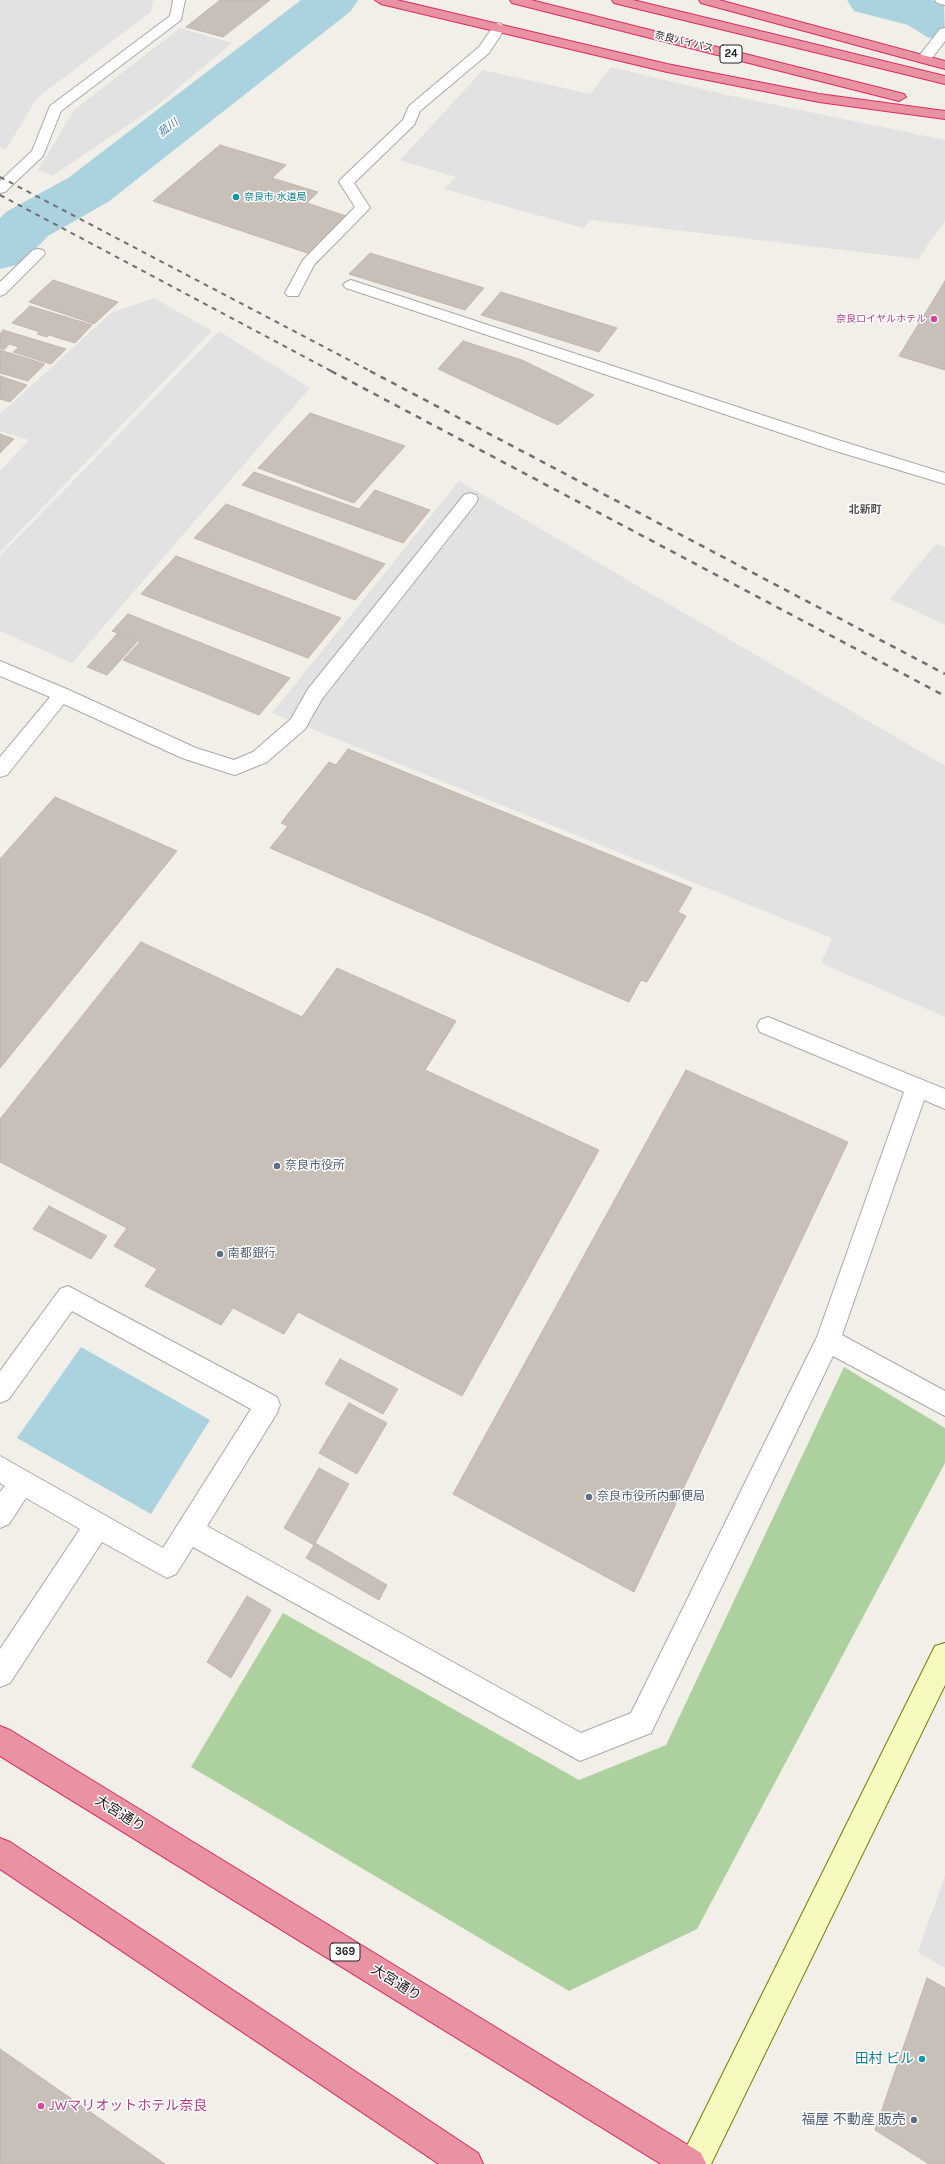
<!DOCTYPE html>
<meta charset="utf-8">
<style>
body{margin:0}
canvas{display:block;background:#f2efe9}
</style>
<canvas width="945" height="2164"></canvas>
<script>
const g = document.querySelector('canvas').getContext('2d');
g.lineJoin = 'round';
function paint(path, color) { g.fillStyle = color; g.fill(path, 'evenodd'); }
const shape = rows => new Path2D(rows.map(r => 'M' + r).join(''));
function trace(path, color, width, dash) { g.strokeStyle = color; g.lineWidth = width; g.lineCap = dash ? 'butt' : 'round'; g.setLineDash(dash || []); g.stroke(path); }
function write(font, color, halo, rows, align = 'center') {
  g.font = font + ' Karla,"Noto Sans JP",sans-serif'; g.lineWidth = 3; g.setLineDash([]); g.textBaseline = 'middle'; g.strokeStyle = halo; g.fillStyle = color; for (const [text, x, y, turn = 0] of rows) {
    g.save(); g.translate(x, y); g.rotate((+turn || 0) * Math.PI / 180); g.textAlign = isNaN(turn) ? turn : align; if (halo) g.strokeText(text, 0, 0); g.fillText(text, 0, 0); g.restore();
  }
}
const forest = shape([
 [844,1367,945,1428,945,1463,697,1929,569,1991,191,1767,283,1613,579,1780,666,1745]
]);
const parking = shape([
 [0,0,153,0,151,12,37,98,6,150,0,147],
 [180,28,232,43,155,107,52,176,38,170,74,110],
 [611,67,723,94,945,140,945,221,918,259,591,220,583,228,444,189,456,177,400,160,483,70,590,94],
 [154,298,212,331,0,552,0,471,29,440,0,431,0,414,111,313],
 [219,331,310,388,72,663,0,631,0,556],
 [459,481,945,766,945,1017,821,963,832,938,272,713],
 [936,544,945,547,945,625,890,599],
 [945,1875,945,1968,918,1952]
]);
const water = shape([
 [81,1347,210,1420,151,1514,17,1438]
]);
const river = shape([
 [301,0,358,0,351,11,108,202,48,236,21,264,0,269,0,218,6,212,68,178,301,0],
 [847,0,931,0,944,3,945,41,927,37,908,25,854,11,847,0]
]);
const building = shape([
 [220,0,270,0,223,37,186,27,220,0],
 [220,145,286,165,272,178,318,192,307,203,349,217,310,254,153,201,220,145],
 [370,253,484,288,465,310,349,274,370,253],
 [53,280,118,302,94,324,29,302,53,280],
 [945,281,945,370,899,356,945,281],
 [501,292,617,328,599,352,481,315,501,292],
 [30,306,92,325,75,343,49,335,47,337,37,334,40,332,12,323,30,306],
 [3,330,66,349,51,364,13,352,19,347,9,344,4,350,0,348,0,334,3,330],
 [463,341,522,360,594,395,558,425,438,369,463,341],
 [0,350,45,364,28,381,0,373,0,350],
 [0,376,27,385,10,402,0,399,0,376],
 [310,413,405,446,354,503,258,468,310,413],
 [0,434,14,439,0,453,0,434],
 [254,472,359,509,375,490,430,510,403,543,242,485,254,472],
 [226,504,385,564,355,600,194,538,226,504],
 [176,556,341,618,308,658,141,594,176,556],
 [128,614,290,678,259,715,123,660,140,642,112,631,128,614],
 [117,634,137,642,107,675,87,667,117,634],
 [348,749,692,888,678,912,686,916,647,982,641,980,629,1002,270,848,288,826,281,823,329,762,336,765,348,749],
 [55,797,177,851,0,1068,0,859,55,797],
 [141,942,302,1017,337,968,456,1021,425,1070,599,1150,462,1396,298,1312,284,1334,233,1308,221,1325,145,1286,157,1269,114,1246,127,1228,0,1162,0,1119,141,942],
 [686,1070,848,1142,634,1592,453,1494,686,1070],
 [49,1206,107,1236,91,1259,33,1229,49,1206],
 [340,1359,398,1389,383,1414,325,1384,340,1359],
 [349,1403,387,1423,357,1474,319,1453,349,1403],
 [319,1468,349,1484,314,1545,284,1528,319,1468],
 [315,1543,387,1585,379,1600,306,1558,315,1543],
 [247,1596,271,1610,231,1678,207,1662,247,1596],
 [927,1978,945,1988,945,2164,929,2164,875,2130,927,1978],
 [0,2049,165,2164,0,2164,0,2049]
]);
const lane = shape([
 [500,23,506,27,489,53,420,111,414,125,354,183,370,208,314,265,298,296,288,296,285,293,303,260,355,207,339,182,341,179,403,120,409,106,479,47,495,24,500,23],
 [470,493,476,495,478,499,476,503,322,699,305,729,267,762,235,775,228,773,182,758,55,700,53,695,55,690,62,688,69,690,196,748,234,760,253,752,291,719,308,689,464,495,470,493],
 [768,1017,945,1089,945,1109,924,1100,842,1335,945,1391,945,1416,833,1356,651,1733,580,1761,193,1547,176,1574,167,1578,102,1542,10,1683,0,1687,0,1649,80,1529,26,1498,9,1524,0,1528,0,1492,5,1486,0,1483,0,1456,163,1548,251,1409,72,1311,9,1399,0,1403,0,1371,60,1289,68,1286,277,1397,280,1405,277,1413,207,1526,581,1733,631,1713,817,1337,904,1092,760,1032,757,1026,760,1020,768,1017]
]);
const street = shape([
 [173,0,185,0,181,20,61,111,43,156,5,192,0,193,0,181,32,151,50,106,170,16,173,0],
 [935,0,945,0,945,5,937,3,935,0],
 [945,28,945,41,929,62,919,62,917,59,919,56,940,29,945,28],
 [38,249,43,250,45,253,43,256,5,294,0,296,0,282,33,250,38,249],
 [351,280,841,441,945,473,945,484,829,449,346,288,343,285,346,282,351,280],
 [0,661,69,690,71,695,7,775,0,777,0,757,50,697,0,676,0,661]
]);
const secondary = shape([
 [945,1643,945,1685,711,2164,678,2164,935,1646,945,1643]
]);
const highway = shape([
 [375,0,397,0,667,64,819,94,945,111,945,119,819,102,667,72,381,4,375,0],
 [510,0,531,0,904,94,906,97,899,101,512,3,510,0],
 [612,0,633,0,945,76,945,84,614,3,612,0],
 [699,0,719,0,945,61,945,69,701,3,699,0],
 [0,1726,10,1730,701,2153,706,2164,661,2164,0,1756,0,1726],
 [0,1838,10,1842,478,2153,483,2164,439,2164,0,1869,0,1838]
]);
const railFar1 = shape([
 [0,177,372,372],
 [0,195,333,372]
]);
const rail = shape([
 [331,371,945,696],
 [370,371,945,674]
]);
const markers = [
 [236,197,4,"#0f9aa8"],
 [934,319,4,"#d1479c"],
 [277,1166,4,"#5c6f8a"],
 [220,1254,4,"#5c6f8a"],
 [589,1497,4,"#5c6f8a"],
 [922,2059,4,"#0f9aa8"],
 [41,2106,4,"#d1479c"],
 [914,2120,4,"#5c6f8a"]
];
const farStreetnames = [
 ["奈良バイパス",684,42,14]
];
const farCulturenames = [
 ["奈良市 水道局",244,197]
];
const farHotelnames = [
 ["奈良ロイヤルホテル",926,319]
];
const shields = [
 [731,54,22],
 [345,1952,30]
];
const shieldNames = [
 ["24",731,54],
 ["369",345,1952]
];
const farWaternames = [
 ["菰川",168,128,-38]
];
const farNeighbourhoodnames = [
 ["北新町",865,510]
];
const serviceNames = [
 ["奈良市役所",285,1166],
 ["南都銀行",228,1254],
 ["奈良市役所内郵便局",597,1497]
];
const nearStreetnames = [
 ["大宮通り",120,1814,32],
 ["大宮通り",396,1983,32]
];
const nearCulturenames = [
 ["田村 ビル",914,2059]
];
const nearHotelnames = [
 ["JWマリオットホテル奈良",49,2106]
];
const nearServicenames = [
 ["福屋 不動産 販売",906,2120]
];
paint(forest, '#add19e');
paint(parking, '#e2e2e2');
paint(water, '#aad3df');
paint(river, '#aad3df');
paint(building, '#c7bfb8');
trace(building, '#c4b6ab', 1);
trace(lane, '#a9a9a9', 2);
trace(street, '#a9a9a9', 2);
trace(secondary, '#707d05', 2);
trace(highway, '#dc2a67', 2);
paint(lane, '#fff');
paint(street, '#fff');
paint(secondary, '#f7fabf');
paint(highway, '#e892a2');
trace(railFar1, '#707070', 2, [5, 5]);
trace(rail, '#707070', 2.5, [6, 6]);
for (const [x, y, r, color] of markers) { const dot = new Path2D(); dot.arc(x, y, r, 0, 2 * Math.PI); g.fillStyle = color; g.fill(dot); trace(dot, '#fff', 1.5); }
write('10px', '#222', '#fff', farStreetnames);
write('10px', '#0d838f', '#fff', farCulturenames, 'left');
write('10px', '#b23c85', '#fff', farHotelnames, 'right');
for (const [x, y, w] of shields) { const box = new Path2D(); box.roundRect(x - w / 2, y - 9, w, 18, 3); g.fillStyle = '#fff'; g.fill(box); trace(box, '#222', 1); }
write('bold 11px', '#222', null, shieldNames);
write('italic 11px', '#4a7aab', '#fff', farWaternames);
write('bold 11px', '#555', '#fff', farNeighbourhoodnames);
write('12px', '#4e5e75', '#fff', serviceNames, 'left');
write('14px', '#222', '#fff', nearStreetnames);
write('14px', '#0d838f', '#fff', nearCulturenames, 'right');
write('14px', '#b23c85', '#fff', nearHotelnames, 'left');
write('14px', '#4e5e75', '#fff', nearServicenames, 'right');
</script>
